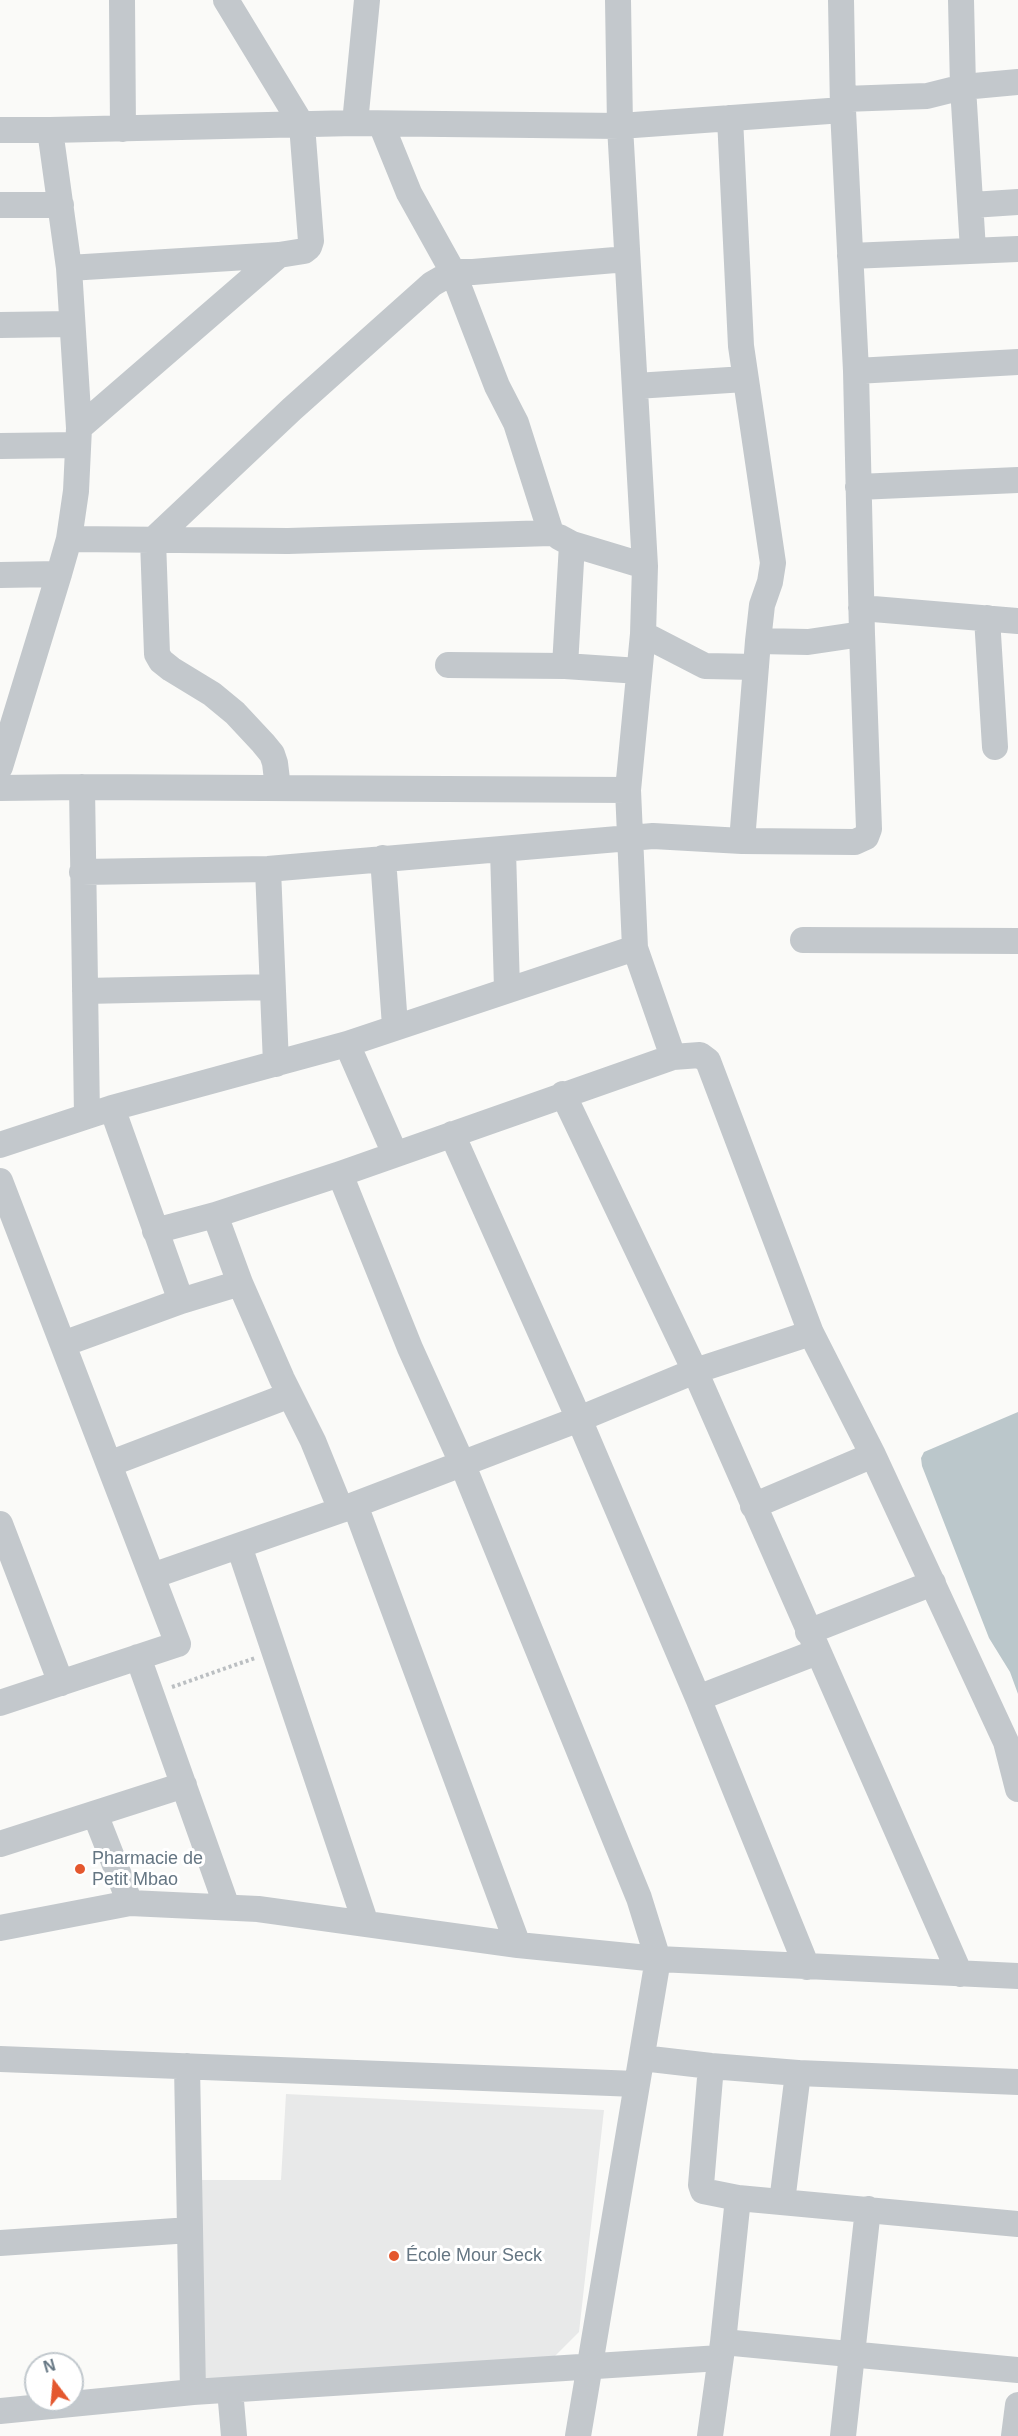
<!DOCTYPE html>
<meta charset="utf-8">
<style>
body{margin:0}
#map{position:relative;width:1018px;height:2436px;overflow:hidden;background:#fafaf8;font-family:Helvetica,sans-serif}
canvas{display:block}
.north{position:absolute;left:24px;top:2352px;width:60px;height:60px;box-sizing:border-box;background:#fff;border:2px solid #c1c8cd;border-radius:50%;rotate:344deg;font-size:16px;font-weight:700;line-height:24px;text-align:center;color:#657683}
.north::after{content:'';display:block;margin:auto;width:21px;height:27px;background:#e4572e;clip-path:polygon(50% 0,100% 100%,50% 72%,0 100%)}
</style>
<div id="map">
<canvas width="1018" height="2436"></canvas>
<div class="north">N</div>
</div>
<script>
const g = document.querySelector('canvas').getContext('2d');
g.lineJoin = 'round';
function paint(path, color) { g.fillStyle = color; g.fill(path, 'evenodd'); }
const shape = rows => new Path2D(rows.map(r => 'M' + r).join(''));
function trace(path, color, width, dash) { g.strokeStyle = color; g.lineWidth = width; g.lineCap = dash ? 'butt' : 'round'; g.setLineDash(dash || []); g.stroke(path); }
function write(font, color, halo, rows, align = 'center') {
  g.font = font + ' Helvetica,sans-serif'; g.lineWidth = 6; g.setLineDash([]); g.textBaseline = 'middle'; g.strokeStyle = halo; g.fillStyle = color; for (const [text, x, y, turn = 0] of rows) {
    g.save(); g.translate(x, y); g.rotate((+turn || 0) * Math.PI / 180); g.textAlign = isNaN(turn) ? turn : align; if (halo) g.strokeText(text, 0, 0); g.fillText(text, 0, 0); g.restore();
  }
}
const built = shape([
 [286,2094,604,2110,579,2332,554,2357,202,2380,198,2180,281,2180]
]);
const water = shape([
 [1018,1412,1018,1694,1010,1672,989,1638,922,1466,921,1458,924,1452]
]);
const path = shape([
 [172,1687,255,1658]
]);
const minor = shape([
 [122,0,123,129],
 [618,0,620,126,645,566,643,634,628,790,635,948,673,1057],
 [961,0,963,87,973,250],
 [844,99,927,96,963,87,1018,82],
 [730,118,741,346,773,563,770,582,762,605,758,641,742,841],
 [355,123,367,0],
 [0,130,50,130,355,123,620,126,843,110],
 [0,205,61,205],
 [972,205,1018,202],
 [850,256,1018,249],
 [69,268,279,255,304,251,309,247,311,241,302,125,226,0],
 [0,325,72,324],
 [856,371,1018,362],
 [636,386,745,379],
 [79,428,279,255],
 [0,446,78,445],
 [858,487,1018,480],
 [559,537,572,544,645,566],
 [69,539,288,541,551,533,516,423,497,386,453,272,409,193,381,124],
 [0,575,59,574],
 [861,608,1018,621],
 [987,618,995,747],
 [643,634,705,666,756,667],
 [758,641,808,642,862,634],
 [448,665,565,666,639,671],
 [565,666,572,544],
 [0,767,59,574,69,539,76,491,79,428,69,268,50,130],
 [82,787,87,1116],
 [0,788,82,787,628,790],
 [278,788,275,763,272,754,263,743,235,713,212,694,171,669,161,661,157,654,153,540,292,409,432,284,453,272,473,272,627,259],
 [503,850,507,989],
 [383,858,395,1026],
 [268,869,276,1064],
 [82,872,268,869,653,836,742,841,855,842,866,837,869,829,862,634,856,371,843,110,841,0],
 [803,940,1018,941],
 [85,991,272,987],
 [347,1044,395,1154],
 [563,1094,695,1371,960,1974],
 [112,1108,181,1301],
 [452,1134,579,1419,698,1698,807,1967],
 [0,1145,112,1108,347,1044,635,948],
 [340,1174,410,1348,462,1463,639,1898,658,1959,578,2436],
 [0,1181,178,1644,0,1703],
 [215,1215,240,1283,282,1379,313,1441,341,1510],
 [155,1231,215,1215,340,1174,673,1057,700,1055,708,1061,811,1333,873,1455,1006,1742,1018,1789],
 [63,1344,181,1301,240,1283],
 [109,1464,290,1395],
 [355,1505,518,1945],
 [753,1506,873,1455],
 [0,1524,61,1683],
 [239,1546,366,1924],
 [152,1576,341,1510,579,1419,695,1371,811,1333],
 [808,1632,933,1583],
 [138,1657,227,1907],
 [698,1698,817,1652],
 [95,1814,130,1903],
 [0,1844,184,1785],
 [0,1928,130,1903,258,1909,518,1945,658,1959,1018,1976],
 [642,2058,711,2066,798,2073,1018,2082],
 [0,2059,636,2084],
 [187,2066,193,2392],
 [711,2066,701,2185,703,2191,738,2198,1018,2224],
 [782,2202,798,2073],
 [0,2243,190,2230],
 [723,2342,1018,2370],
 [230,2390,234,2436],
 [0,2411,193,2392,720,2358],
 [710,2436,723,2342,738,2198],
 [843,2436,868,2209],
 [1014,2436,1018,2405]
]);
const markers = [
 [80,1869,6,"#e4572e"],
 [394,2256,6,"#e4572e"]
];
const poiNames = [
 ["Pharmacie de",92,1859],
 ["Petit Mbao",92,1880],
 ["École Mour Seck",406,2256]
];
paint(built, '#e8e9e9');
paint(water, '#bbc7cb');
trace(path, '#bbbfc2', 4, [3, 3]);
trace(minor, '#c3c8cc', 26);
for (const [x, y, r, color] of markers) { const dot = new Path2D(); dot.arc(x, y, r, 0, 2 * Math.PI); g.fillStyle = color; g.fill(dot); trace(dot, '#fff', 2); }
write('18px', '#657683', '#fff', poiNames, 'left');
</script>
